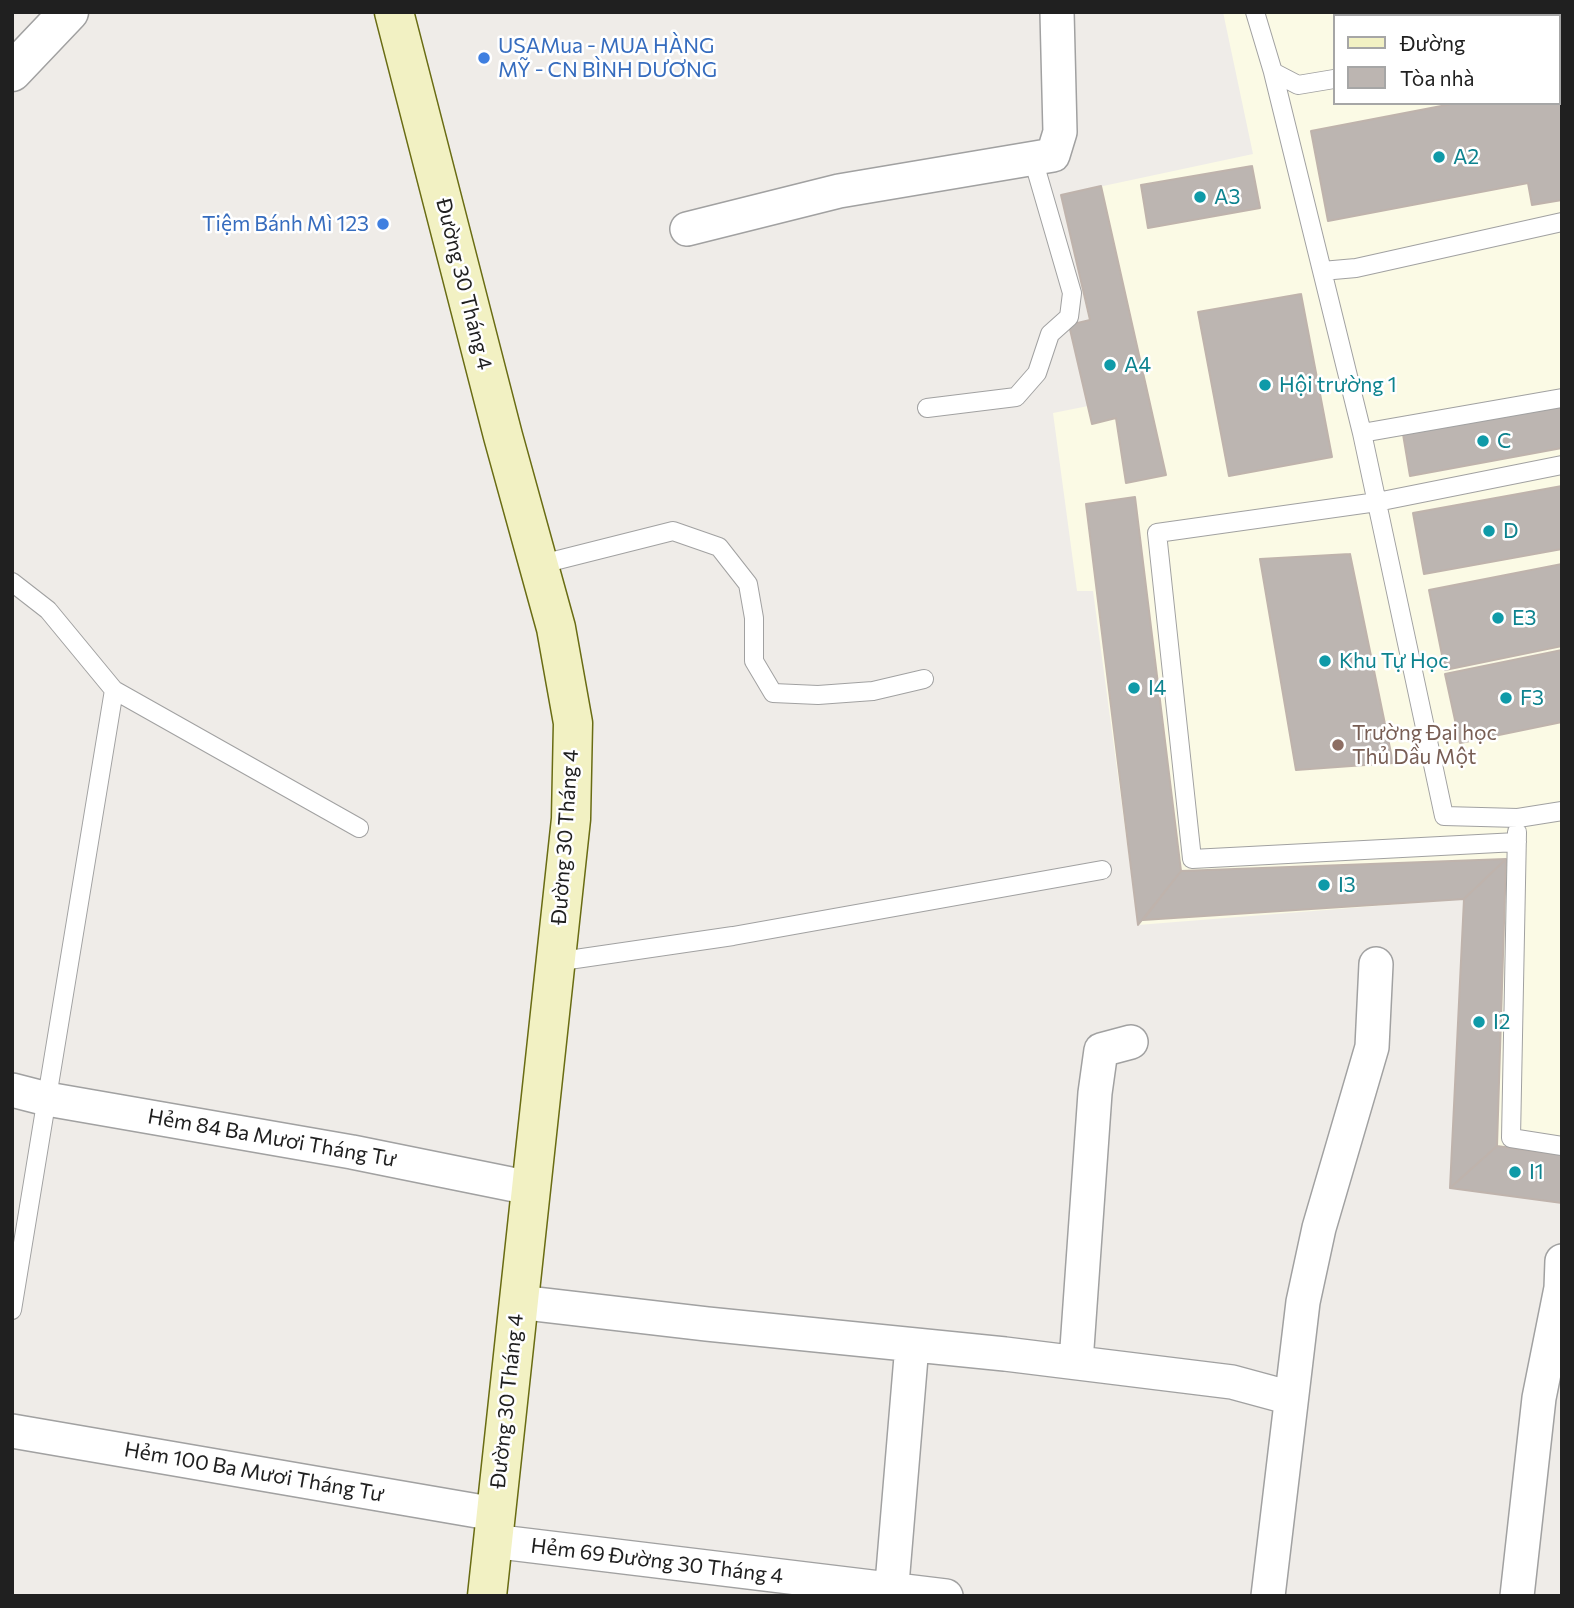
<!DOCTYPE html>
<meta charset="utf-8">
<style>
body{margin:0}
#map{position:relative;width:1574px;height:1608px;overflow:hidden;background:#efece8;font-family:Commissioner,sans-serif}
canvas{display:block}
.frame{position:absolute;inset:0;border:14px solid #202020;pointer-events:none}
.legend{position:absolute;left:1333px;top:14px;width:228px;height:91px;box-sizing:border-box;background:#fff;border:2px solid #a6a6a6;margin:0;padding:9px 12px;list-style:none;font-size:21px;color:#202020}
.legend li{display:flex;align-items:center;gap:14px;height:35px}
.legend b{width:35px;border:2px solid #a6a6a6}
</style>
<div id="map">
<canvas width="1574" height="1608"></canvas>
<div class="frame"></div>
<ul class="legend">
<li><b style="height:9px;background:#f2f1c3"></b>Đường</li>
<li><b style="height:19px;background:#bcb5b1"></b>Tòa nhà</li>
</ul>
</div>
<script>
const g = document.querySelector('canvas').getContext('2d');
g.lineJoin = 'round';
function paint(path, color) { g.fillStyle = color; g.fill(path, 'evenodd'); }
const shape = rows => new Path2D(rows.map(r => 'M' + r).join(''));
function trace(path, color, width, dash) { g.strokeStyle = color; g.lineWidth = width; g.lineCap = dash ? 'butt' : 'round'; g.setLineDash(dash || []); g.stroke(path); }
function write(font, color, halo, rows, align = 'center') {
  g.font = font + ' Commissioner,sans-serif'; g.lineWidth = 5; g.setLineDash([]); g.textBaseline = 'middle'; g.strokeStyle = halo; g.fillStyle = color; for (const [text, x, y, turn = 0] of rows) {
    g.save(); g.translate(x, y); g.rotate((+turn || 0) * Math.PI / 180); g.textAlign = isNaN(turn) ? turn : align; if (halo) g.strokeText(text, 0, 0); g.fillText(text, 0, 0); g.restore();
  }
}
const education = shape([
 [1223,12,1562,12,1562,1203,1450,1188,1464,899,1138,925,1093,591,1077,591,1053,413,1088,406,1069,325,1089,320,1061,195,1253,154],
 [1334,16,1558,16,1558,103,1334,103]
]);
const building = shape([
 [1562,83,1562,200,1532,205,1528,183,1328,221,1311,131,1457,103,1558,103,1558,84,1562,83],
 [1252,166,1260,208,1148,228,1141,185,1252,166],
 [1101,186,1166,475,1126,483,1116,418,1092,424,1069,325,1090,320,1061,195,1101,186],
 [1301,294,1332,457,1229,476,1198,312,1301,294],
 [1562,405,1562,448,1410,476,1403,434,1562,405],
 [1562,486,1562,549,1424,574,1413,513,1562,486],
 [1135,497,1181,871,1138,925,1086,504,1135,497],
 [1350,554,1393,763,1296,770,1260,559,1350,554],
 [1562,564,1562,646,1445,670,1429,590,1562,564],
 [1562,650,1562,722,1460,743,1445,674,1562,650],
 [1506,859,1497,1146,1450,1188,1464,899,1506,859],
 [1506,859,1464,899,1143,920,1181,871,1506,859],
 [1497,1146,1562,1155,1562,1203,1450,1188,1497,1146]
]);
const service = shape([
 [1255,12,1273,72,1362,433,1444,816,1518,818,1562,811],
 [1558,42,1562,41],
 [1273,72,1298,85,1334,79],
 [1322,271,1356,268,1562,222],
 [927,408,1016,397,1037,373,1050,334,1069,317,1072,293,1033,159],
 [1362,433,1562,398],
 [538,565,673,531,719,547,748,584,754,618,754,661,773,693,818,695,873,691,924,679],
 [12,582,48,610,114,690,359,828],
 [1517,832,1511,1138,1562,1146],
 [1517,842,1192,859,1157,533,1377,502,1562,465],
 [555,962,733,936,1102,870],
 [12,1310,114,690]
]);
const minor = shape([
 [687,229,839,191,1053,155,1060,132,1057,12],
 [12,1090,47,1099,352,1152,530,1188],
 [518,1302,707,1324,1005,1354,1232,1382,1291,1398],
 [1076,1362,1095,1093,1101,1050,1131,1042],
 [12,1431,495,1514],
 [492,1541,946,1596],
 [891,1596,912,1345],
 [1268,1596,1303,1302,1319,1228,1372,1047,1376,964],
 [1517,1596,1539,1398,1561,1288,1562,1261]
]);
const tertiary = shape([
 [12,72,69,12]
]);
const secondary = shape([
 [394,12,503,436,556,628,573,723,571,819,487,1596]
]);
const markers = [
 [484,58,7,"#3f7fe0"],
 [1439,157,7,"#0f9aa8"],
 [1200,197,7,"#0f9aa8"],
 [383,224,7,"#3f7fe0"],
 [1110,365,7,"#0f9aa8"],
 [1265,385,7,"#0f9aa8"],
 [1483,441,7,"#0f9aa8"],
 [1489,531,7,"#0f9aa8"],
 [1498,618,7,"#0f9aa8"],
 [1325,661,7,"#0f9aa8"],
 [1134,688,7,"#0f9aa8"],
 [1506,698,7,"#0f9aa8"],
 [1338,745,7,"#8d6e63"],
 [1324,885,7,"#0f9aa8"],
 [1479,1022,7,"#0f9aa8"],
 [1515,1172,7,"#0f9aa8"]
];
const shopNames = [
 ["USAMua - MUA HÀNG",498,46],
 ["MỸ - CN BÌNH DƯƠNG",498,70],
 ["Tiệm Bánh Mì 123",369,224,"right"]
];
const cultureNames = [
 ["A2",1453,157],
 ["A3",1214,197],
 ["A4",1124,365],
 ["Hội trường 1",1279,385],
 ["C",1497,441],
 ["D",1503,531],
 ["E3",1512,618],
 ["Khu Tự Học",1339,661],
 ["I4",1148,688],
 ["F3",1520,698],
 ["I3",1338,885],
 ["I2",1493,1022],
 ["I1",1529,1172]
];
const streetNames = [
 ["Đường 30 Tháng 4",464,284,76],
 ["Đường 30 Tháng 4",565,837,-86],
 ["Hẻm 84 Ba Mươi Tháng Tư",272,1138,10],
 ["Đường 30 Tháng 4",507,1401,-84],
 ["Hẻm 100 Ba Mươi Tháng Tư",254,1472,10],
 ["Hẻm 69 Đường 30 Tháng 4",657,1561,7]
];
const educationNames = [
 ["Trường Đại học",1352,733],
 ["Thủ Dầu Một",1352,757]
];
paint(education, '#fbfae5');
paint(building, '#bcb5b1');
trace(building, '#bfb3ac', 2);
trace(service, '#a1a1a1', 20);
trace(minor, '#a1a1a1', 36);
trace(tertiary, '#a1a1a1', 41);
trace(secondary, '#696c13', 41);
trace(service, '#fff', 18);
trace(minor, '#fff', 33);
trace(tertiary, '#fff', 38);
trace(secondary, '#f2f1c3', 38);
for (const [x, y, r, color] of markers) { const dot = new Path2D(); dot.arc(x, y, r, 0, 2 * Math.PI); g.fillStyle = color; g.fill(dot); trace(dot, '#fff', 2.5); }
write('21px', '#366cbe', '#fff', shopNames, 'left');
write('21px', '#0d838f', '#fff', cultureNames, 'left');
write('21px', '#202020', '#fff', streetNames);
write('21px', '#785e54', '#fff', educationNames, 'left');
</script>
